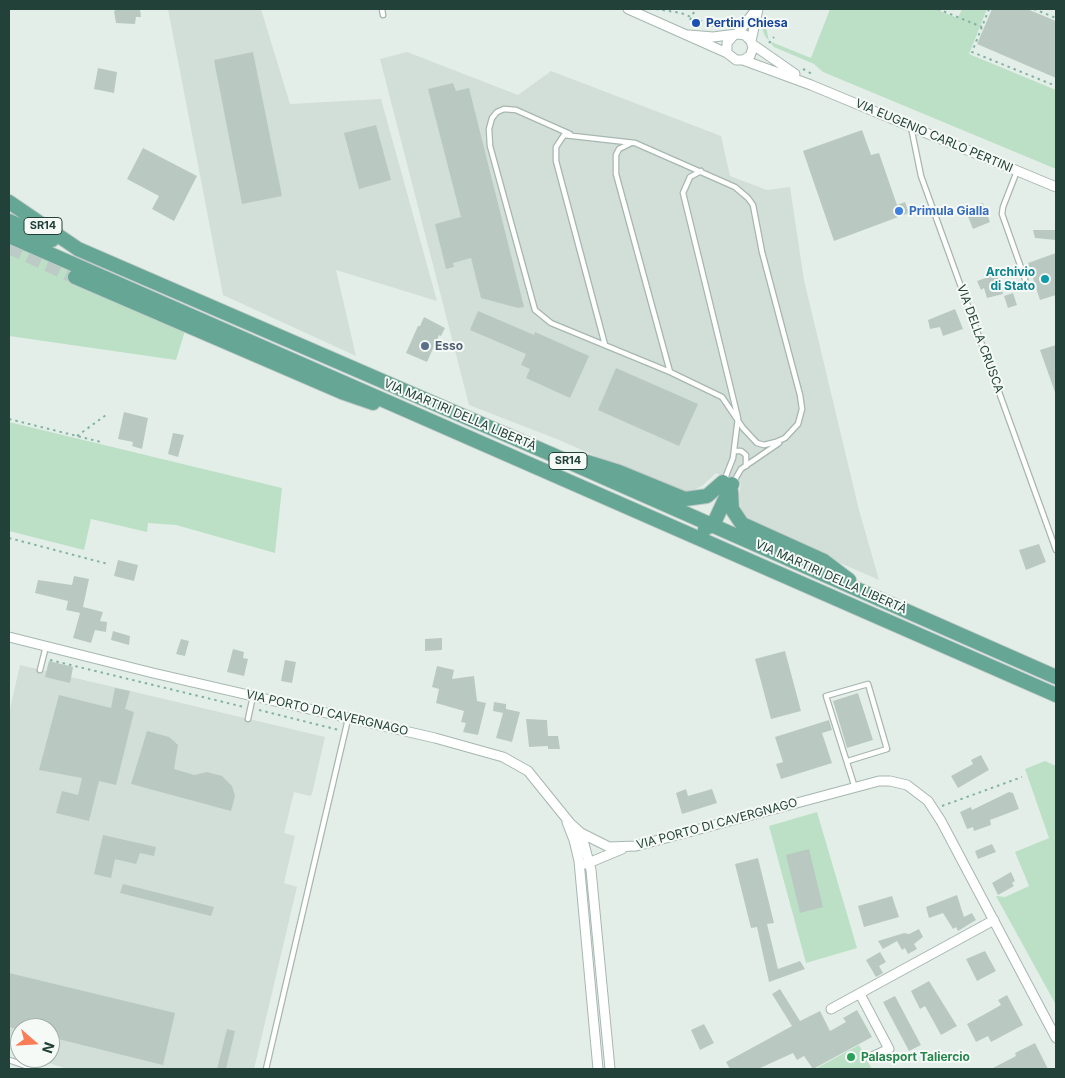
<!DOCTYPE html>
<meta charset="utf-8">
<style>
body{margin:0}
#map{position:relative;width:1065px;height:1078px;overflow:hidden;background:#e4eee9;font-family:Inter,sans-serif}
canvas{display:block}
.frame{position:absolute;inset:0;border:10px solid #224138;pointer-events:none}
.north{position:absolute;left:10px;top:1018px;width:50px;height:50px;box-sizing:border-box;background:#f5faf7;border:1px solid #a1b0ab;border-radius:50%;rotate:109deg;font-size:14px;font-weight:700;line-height:20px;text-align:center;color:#224138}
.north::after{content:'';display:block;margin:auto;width:18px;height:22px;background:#f97e57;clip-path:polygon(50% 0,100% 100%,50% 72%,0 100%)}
</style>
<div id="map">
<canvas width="1065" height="1078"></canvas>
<div class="frame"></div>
<div class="north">N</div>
</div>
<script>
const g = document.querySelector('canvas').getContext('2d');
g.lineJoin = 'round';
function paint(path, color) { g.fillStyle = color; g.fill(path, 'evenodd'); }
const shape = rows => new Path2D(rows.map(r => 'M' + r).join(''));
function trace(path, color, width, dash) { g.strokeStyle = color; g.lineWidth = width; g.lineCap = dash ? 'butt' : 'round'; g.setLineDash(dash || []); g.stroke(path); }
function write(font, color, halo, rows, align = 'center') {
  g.font = font + ' Inter,sans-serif'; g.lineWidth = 4; g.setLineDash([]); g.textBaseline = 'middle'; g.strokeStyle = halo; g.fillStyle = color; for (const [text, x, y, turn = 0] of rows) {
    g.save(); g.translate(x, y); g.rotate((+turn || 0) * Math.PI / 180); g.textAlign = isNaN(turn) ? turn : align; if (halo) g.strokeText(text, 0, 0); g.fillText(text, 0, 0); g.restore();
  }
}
const built = shape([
 [168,9,261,9,290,104,381,99,437,301,336,270,356,356,223,295],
 [407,52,518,95,551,71,721,136,730,176,767,190,790,187,804,280,859,510,879,580,751,524,741,511,739,493,741,485,716,473,702,486,694,490,686,492,676,491,559,440,469,405,380,59],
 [49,661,73,667,71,677,325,737,312,794,310,796,294,792,284,833,295,836,284,883,297,887,254,1069,67,1069,34,1058,50,1058,50,1028,20,1028,20,1053,9,1049,9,713,20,665,46,671]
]);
const green = shape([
 [830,9,935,9,958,18,962,9,987,9,969,54,1056,90,1056,169,823,72,814,64,774,47,765,36,761,26,763,21,765,22,769,41,811,58],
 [9,243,77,271,185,331,176,360,9,336],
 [9,422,282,488,275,553,176,525,148,523,147,532,91,519,84,550,9,531],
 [1045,761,1056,766,1056,1005,996,896,1005,897,1029,886,1015,852,1049,838,1025,769],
 [817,812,857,948,806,963,769,826],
 [859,1045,872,1069,815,1069]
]);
const building = shape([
 [118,9,140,9,141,17,136,17,135,24,116,23,114,11],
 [992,9,1027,9,1056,21,1056,78,977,44],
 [253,52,282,196,242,204,214,60],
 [98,68,117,72,114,93,94,89],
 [453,83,456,91,469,88,524,307,518,308,481,298,471,258,453,263,454,267,446,269,435,224,461,217,428,89],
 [376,125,391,180,359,189,344,133],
 [862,130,871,155,879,153,897,205,905,202,909,213,834,241,803,151],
 [143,148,197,176,174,221,152,209,159,196,127,179],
 [983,203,990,222,973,229,965,209],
 [1033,230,1056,230,1056,240,1035,238],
 [1056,253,1056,295,1040,300,1028,263],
 [997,274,1003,294,987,298,984,288,981,290,977,281],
 [1013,293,1017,305,1008,308,1004,296],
 [955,309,963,329,943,336,940,327,930,329,928,320],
 [478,311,534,335,535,332,589,356,570,398,526,378,530,369,521,365,526,354,470,330],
 [424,317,445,328,441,336,439,335,427,362,406,353,418,326,420,326],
 [1056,345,1056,392,1055,392,1040,350],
 [616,368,698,404,679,446,598,410],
 [124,412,148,418,142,449,132,446,133,442,118,439],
 [173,433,184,435,178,457,168,454],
 [1039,544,1046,562,1026,570,1019,550],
 [118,560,138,565,134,581,114,576],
 [74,576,89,579,83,607,103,612,100,621,107,622,106,632,95,630,91,643,73,638,80,613,66,610,68,601,35,593,38,580,72,585],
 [113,631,130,636,129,645,111,640],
 [442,638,442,650,425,651,425,639],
 [181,639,189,641,185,656,176,654],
 [233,649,244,652,243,658,248,659,244,676,227,672],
 [785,651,801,711,771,719,755,659],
 [285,660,296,662,292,683,281,681],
 [49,661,73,667,70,683,45,677],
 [437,666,454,670,452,679,474,676,477,701,486,703,478,735,463,732,466,723,461,722,464,711,436,703,439,689,432,687],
 [115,688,130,691,125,709,134,712,116,785,99,781,89,821,56,813,62,791,78,795,82,778,39,770,59,695,111,708],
 [858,693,873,740,847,748,833,701],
 [494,702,506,704,506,709,520,712,512,742,496,738,503,713,493,711],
 [526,719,547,720,548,736,558,736,560,749,548,749,548,746,529,747],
 [829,720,832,730,822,733,832,763,781,779,776,764,783,762,775,737],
 [147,731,169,737,178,745,174,769,194,775,207,772,222,776,232,786,235,796,231,811,131,784],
 [981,755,989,770,958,788,951,776,973,764,971,760],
 [686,789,688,796,712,789,717,803,682,814,676,793],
 [1009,792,1013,793,1019,809,990,820,991,825,974,831,973,827,967,829,960,812,971,807,972,810],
 [103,835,156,847,154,856,140,853,136,864,115,859,111,878,94,874],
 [992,844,996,852,978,859,975,851],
 [809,849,823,907,800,913,786,855],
 [758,858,774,923,767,924,778,969,800,961,805,969,769,982,757,927,751,928,735,864],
 [1011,872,1015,881,1012,883,1014,886,998,895,992,883],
 [123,884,214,907,211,916,120,893],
 [957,895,964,917,972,913,976,920,958,931,956,927,953,929,943,913,929,918,926,907],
 [892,896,899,917,864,927,858,906],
 [919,929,923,937,914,944,917,949,908,954,905,948,902,950,897,941,883,949,878,941,904,933,909,934],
 [985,951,996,971,977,981,966,959],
 [880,952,886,962,879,966,883,973,876,977,866,960],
 [9,973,175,1013,163,1065,50,1037,50,1028,20,1030,9,1027],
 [929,981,957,1026,941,1035,925,1006,920,1009,911,991],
 [780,989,800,1021,820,1011,830,1031,846,1022,843,1018,857,1010,872,1037,813,1069,804,1056,797,1060,793,1053,758,1069,730,1069,726,1062,792,1026,772,994],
 [1007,995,1023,1025,991,1042,988,1036,976,1042,967,1024,1001,1005,998,1000],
 [895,996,921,1045,909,1051,883,1002],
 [704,1024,714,1043,700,1050,691,1030],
 [227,1029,235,1031,226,1069,217,1069],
 [1035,1043,1048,1069,991,1069,1016,1056,1015,1053]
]);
const primaryTunnel = shape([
 [9,247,75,277]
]);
const path = shape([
 [656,9,681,13,716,27],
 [938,9,982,27],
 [989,9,972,52,1056,86],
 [1034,9,1056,18],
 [690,20,694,12],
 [769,43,774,37],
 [803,69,814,75],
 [9,419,101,442],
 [77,436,106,415],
 [9,538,108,564],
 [50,660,244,707],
 [259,710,339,730],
 [942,806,1022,777]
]);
const service = shape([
 [382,9,383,15],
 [911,127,921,176,1056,550],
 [570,134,516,110,504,109,497,112,492,118,489,129,490,146,535,310,551,323,670,372,722,397,743,428,757,443,764,445,776,442,785,438,798,424,802,409,800,395,762,252,753,205,748,198,735,187,635,143,564,135,556,147,556,161,605,345],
 [631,143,619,149,616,155,616,174,670,372],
 [701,171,690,177,683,193,738,418,733,458,724,481],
 [1017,171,1003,207,1002,214,1025,279],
 [734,451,741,451,746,455,746,466],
 [733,483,741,469,779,443],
 [40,670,46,646],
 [248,719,253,696],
 [848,761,887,749,868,684,826,696,855,788],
 [9,1060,35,1069],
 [266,1069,348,719]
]);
const minor = shape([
 [628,9,727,53],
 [737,34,755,11],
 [689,35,713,37,737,34,745,35,751,41,753,48,750,56,743,60,736,60,727,53,727,43,734,35],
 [751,41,758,9],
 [752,44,795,74],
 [743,60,811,85,1056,187],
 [9,637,153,673,435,738,503,757,528,771,570,823,581,833,609,847,636,846,879,781,890,781,907,785,928,801,941,821,1056,1038],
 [567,822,574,840,579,861,598,1069],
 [581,833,591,870,610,1069],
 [586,864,622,849],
 [860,994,889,1049,874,1056],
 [831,1009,994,920]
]);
const primary = shape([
 [9,202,78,249,553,455,1056,677],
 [9,221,52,240],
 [9,236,1056,695],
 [75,277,344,393,373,403],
 [587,462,619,472,685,499,707,496,723,482],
 [731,491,732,509,742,524,824,561,849,580],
 [705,529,714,523,732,484]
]);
const markers = [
 [696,23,5,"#1a4fb4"],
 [899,211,5,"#3f7fe0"],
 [1045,279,5,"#0f9aa8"],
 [425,346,5,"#5c6f8a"],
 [851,1057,5,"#2e9e5b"]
];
const shields = [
 [43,226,38],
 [568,461,38]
];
const shieldNames = [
 ["SR14",43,226],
 ["SR14",568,461]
];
const transitNames = [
 ["Pertini Chiesa",706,23]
];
const streetNames = [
 ["VIA EUGENIO CARLO PERTINI",934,136,23],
 ["VIA DELLA CRUSCA",980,339,70],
 ["VIA MARTIRI DELLA LIBERTÀ",460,415,23],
 ["VIA MARTIRI DELLA LIBERTÀ",831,577,24],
 ["VIA PORTO DI CAVERGNAGO",327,713,13],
 ["VIA PORTO DI CAVERGNAGO",717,824,-15]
];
const shopNames = [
 ["Primula Gialla",909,211]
];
const cultureNames = [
 ["Archivio",1035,272],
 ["di Stato",1035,286]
];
const serviceNames = [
 ["Esso",435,346]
];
const leisureNames = [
 ["Palasport Taliercio",861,1057]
];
paint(built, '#d2ded8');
paint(green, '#bce0c5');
paint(building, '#b9c9c2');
trace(primaryTunnel, '#bdcbc6', 14, [14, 7]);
trace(service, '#a6b7b0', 7);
trace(minor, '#a6b7b0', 11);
trace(primary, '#c1cac7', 16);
trace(path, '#83b3a4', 2, [2.5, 4]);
trace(service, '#fff', 4.5);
trace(minor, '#fff', 9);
trace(primary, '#66a695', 14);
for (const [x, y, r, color] of markers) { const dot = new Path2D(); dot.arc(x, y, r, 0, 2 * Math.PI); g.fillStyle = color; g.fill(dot); trace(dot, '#f5faf7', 2); }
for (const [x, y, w] of shields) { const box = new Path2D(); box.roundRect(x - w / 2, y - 8.5, w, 17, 4); g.fillStyle = '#f5faf7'; g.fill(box); trace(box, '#224138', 1); }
write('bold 11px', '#224138', null, shieldNames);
write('bold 12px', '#164399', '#f5faf7', transitNames, 'left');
write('12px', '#224138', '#f5faf7', streetNames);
write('bold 12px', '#366cbe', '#f5faf7', shopNames, 'left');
write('bold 12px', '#0d838f', '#f5faf7', cultureNames, 'right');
write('bold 12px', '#4e5e75', '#f5faf7', serviceNames, 'left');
write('bold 12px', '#27864d', '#f5faf7', leisureNames, 'left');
</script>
